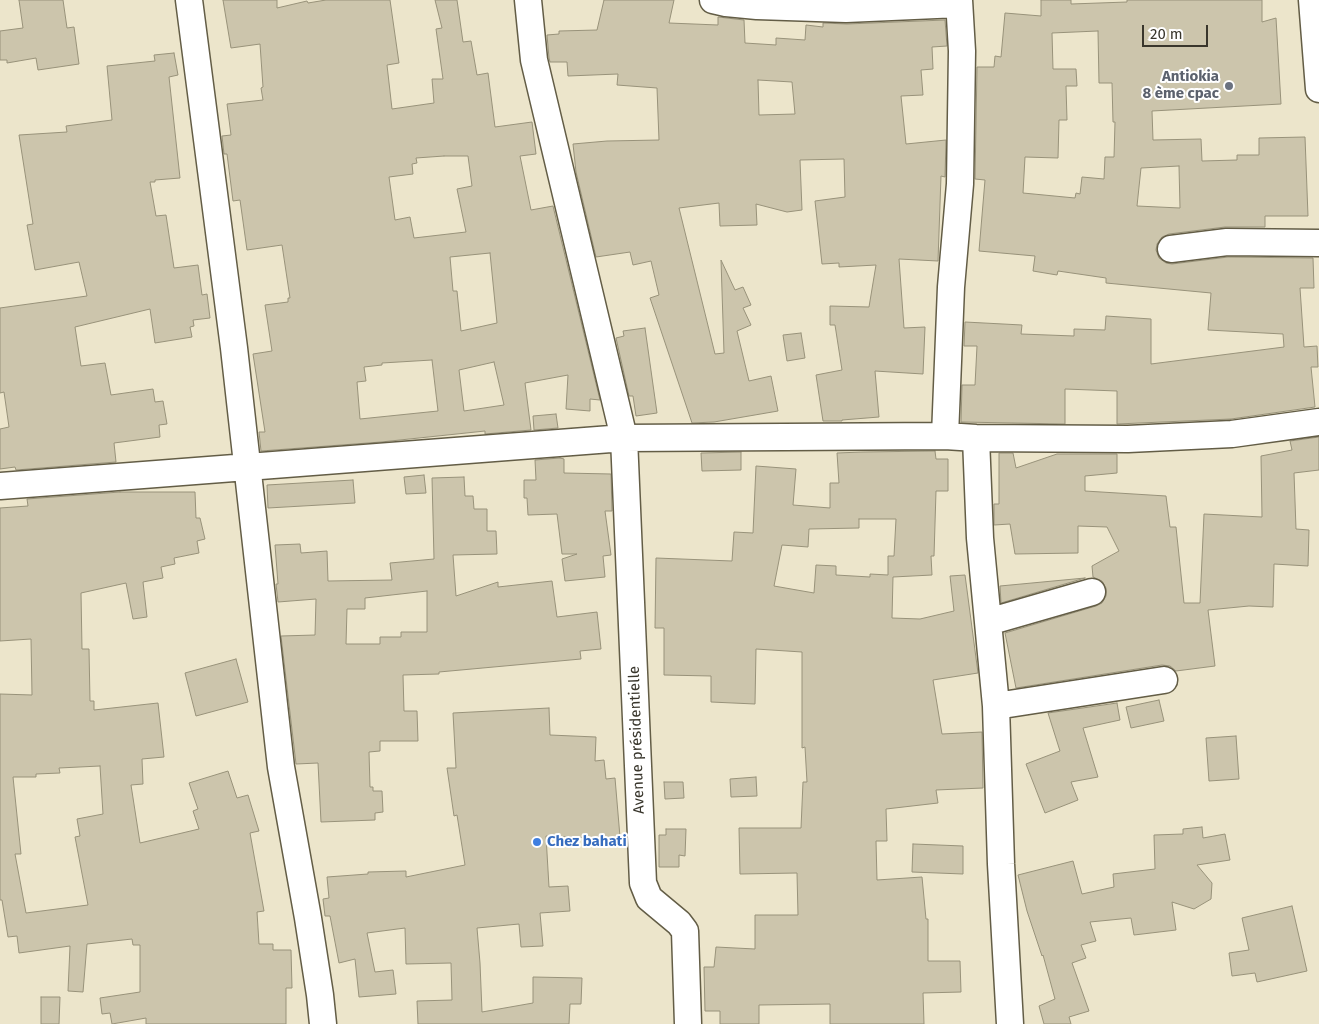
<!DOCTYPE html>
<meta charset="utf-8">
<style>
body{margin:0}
#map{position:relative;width:1319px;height:1024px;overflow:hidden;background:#ece5cb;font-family:"Fira Sans",sans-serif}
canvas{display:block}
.scale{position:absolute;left:1142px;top:25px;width:66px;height:22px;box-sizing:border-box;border:2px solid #39362c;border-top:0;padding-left:6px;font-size:15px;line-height:18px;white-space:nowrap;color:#39362c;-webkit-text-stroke:4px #fff;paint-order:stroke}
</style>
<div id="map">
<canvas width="1319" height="1024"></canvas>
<div class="scale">20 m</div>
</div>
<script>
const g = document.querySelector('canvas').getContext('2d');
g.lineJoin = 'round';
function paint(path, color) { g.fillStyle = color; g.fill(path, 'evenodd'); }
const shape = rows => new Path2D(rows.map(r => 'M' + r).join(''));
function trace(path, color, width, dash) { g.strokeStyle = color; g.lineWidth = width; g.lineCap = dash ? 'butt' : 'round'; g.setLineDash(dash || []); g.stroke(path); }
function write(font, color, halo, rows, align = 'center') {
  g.font = font + ' "Fira Sans",sans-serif'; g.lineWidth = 4; g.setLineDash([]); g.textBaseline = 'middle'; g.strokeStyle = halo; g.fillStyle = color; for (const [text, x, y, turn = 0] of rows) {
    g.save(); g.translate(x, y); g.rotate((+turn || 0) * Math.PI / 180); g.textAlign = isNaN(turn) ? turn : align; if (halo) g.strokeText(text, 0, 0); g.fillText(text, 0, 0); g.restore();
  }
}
const building = shape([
 [19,0,63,0,67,28,74,27,79,64,38,70,36,58,7,63,7,60,0,60,0,31,23,28,19,0],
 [223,0,277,0,277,8,307,1,308,3,326,0,390,0,399,63,387,65,392,109,434,103,432,79,443,79,436,29,442,28,435,0,457,0,463,42,471,41,477,75,488,73,495,127,532,122,536,154,520,156,531,210,553,206,600,400,590,399,590,411,566,409,568,375,525,383,531,430,485,434,485,431,381,442,261,451,259,432,265,432,253,354,272,351,265,305,288,302,288,298,290,298,282,245,247,250,240,200,233,201,227,154,224,154,222,136,231,135,227,104,263,100,261,88,263,87,260,44,231,48,223,0],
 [444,156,468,156,472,186,457,189,466,232,414,238,410,217,395,220,389,177,413,174,412,164,417,163,416,158,444,156],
 [490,253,497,323,461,331,457,291,453,291,450,257,490,253],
 [432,360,438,411,360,419,357,382,366,381,364,367,382,365,382,363,432,360],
 [494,362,504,405,464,411,459,370,494,362],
 [604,0,674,0,669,23,718,25,718,17,744,20,745,43,776,45,776,38,805,40,806,25,823,27,823,23,847,24,945,20,947,46,932,47,933,69,921,70,923,95,901,96,906,144,946,140,945,177,941,176,938,261,899,259,904,328,925,327,923,374,875,371,879,417,842,420,842,421,823,421,816,375,842,370,835,325,830,325,830,306,869,307,876,265,839,267,839,263,822,264,815,201,845,197,844,159,800,160,802,210,787,212,756,204,757,225,720,226,719,203,679,208,715,354,724,353,721,260,735,290,743,287,751,305,743,308,751,325,737,331,749,381,771,376,778,411,714,422,692,423,650,298,659,295,651,261,633,265,630,252,596,257,576,172,573,144,607,141,659,140,657,88,617,85,618,74,568,76,567,62,550,62,549,58,547,35,559,34,559,31,597,30,604,0],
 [758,80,792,82,795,114,759,115,758,80],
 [1041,0,1071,0,1071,4,1127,2,1127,0,1262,0,1262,22,1276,18,1281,104,1152,111,1153,140,1201,139,1202,161,1237,160,1237,155,1259,155,1259,138,1305,137,1308,216,1265,216,1265,227,1225,227,1169,234,1162,237,1157,244,1156,250,1159,258,1166,263,1172,264,1228,257,1313,258,1314,288,1300,288,1304,347,1317,346,1318,367,1311,367,1315,407,1231,419,1117,424,1117,391,1065,389,1065,424,961,422,962,385,975,385,977,346,964,346,965,322,1022,325,1021,334,1074,336,1074,329,1105,330,1106,316,1151,319,1151,364,1284,347,1283,334,1208,330,1211,293,1106,283,1106,278,1058,271,1057,275,1033,271,1035,256,979,251,985,180,975,179,977,67,994,67,995,56,1001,57,1005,13,1041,16,1041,0],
 [1098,31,1099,83,1112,83,1113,122,1115,122,1114,157,1105,157,1104,179,1082,177,1080,194,1076,193,1075,198,1023,193,1025,157,1058,158,1059,120,1067,120,1066,86,1077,86,1076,69,1053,69,1052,33,1098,31],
 [1179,166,1180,208,1137,206,1141,168,1179,166],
 [174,53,178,75,169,77,180,178,155,180,155,182,150,182,156,216,166,215,174,268,198,265,202,295,207,294,210,318,193,320,194,326,190,327,192,337,155,343,150,309,75,327,81,366,105,363,111,395,153,389,155,402,163,401,167,424,159,425,160,437,114,443,116,462,16,470,15,467,0,469,0,429,9,427,4,392,0,393,0,308,87,296,79,262,35,270,27,225,33,224,19,135,67,132,66,126,112,120,107,66,155,61,154,55,174,53],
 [645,328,657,413,636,416,633,396,629,396,616,338,624,336,623,331,645,328],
 [801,333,805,358,787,361,783,335,801,333],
 [556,414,558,428,534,430,533,416,556,414],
 [1319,437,1319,470,1294,473,1296,529,1309,530,1308,566,1274,564,1273,607,1249,606,1208,610,1215,666,1176,671,1170,666,1162,665,1016,688,1005,633,1096,606,1102,603,1106,596,1106,588,1102,581,1093,577,1092,566,1119,551,1107,527,1078,526,1078,553,1015,554,1010,524,994,525,994,504,999,504,999,453,1013,453,1016,468,1057,454,1117,454,1117,473,1085,476,1085,491,1166,496,1170,527,1176,527,1184,603,1200,603,1204,514,1262,517,1261,456,1292,450,1290,441,1319,437],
 [935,451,936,459,948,459,948,491,936,491,934,556,931,556,932,575,893,577,892,618,920,619,954,611,950,576,965,575,978,673,933,680,942,734,982,732,983,788,936,790,938,803,886,809,887,841,876,841,877,880,922,877,926,919,928,919,928,961,960,961,961,992,923,993,924,1024,830,1024,830,1004,759,1005,759,1024,720,1024,720,1011,705,1011,704,967,714,967,716,947,755,949,755,915,798,915,797,873,740,874,739,828,801,828,803,782,807,782,805,747,802,748,802,652,756,649,755,704,711,702,711,676,664,675,664,628,655,628,656,558,732,561,734,532,753,533,756,466,796,469,793,505,830,508,830,483,839,483,837,453,862,452,935,451],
 [859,519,896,519,894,556,888,556,888,575,870,574,870,577,836,575,836,566,816,565,814,593,774,586,782,545,808,547,809,529,859,528,859,519],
 [741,452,741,470,702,471,701,453,741,452],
 [560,458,564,459,564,473,611,474,612,511,605,511,611,555,603,556,605,577,565,581,562,559,577,554,562,554,557,514,528,515,527,498,524,498,524,480,536,480,535,460,560,458],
 [424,475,426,493,406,494,404,477,424,475],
 [464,477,465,496,473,496,474,509,487,509,487,531,496,531,497,554,453,555,456,596,498,582,498,587,552,581,557,617,597,612,601,649,580,651,581,659,439,672,439,674,403,675,404,711,417,711,418,741,380,741,380,751,369,752,370,787,373,787,373,791,382,791,383,812,375,813,375,820,321,822,318,763,296,764,281,636,315,635,316,599,278,602,276,584,278,584,275,545,300,544,301,553,327,551,328,581,392,580,390,563,434,559,432,478,464,477],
 [427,591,427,632,401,632,401,637,380,637,380,644,346,644,347,609,365,609,365,598,427,591],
 [353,480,355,503,268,508,267,485,353,480],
 [120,492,195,492,196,518,200,518,205,539,197,541,199,553,174,558,175,564,161,567,163,578,143,582,147,617,133,619,126,583,81,593,82,649,89,649,90,701,94,701,94,710,158,703,164,757,142,759,143,784,131,785,140,843,199,829,193,811,198,809,189,783,228,771,237,798,248,795,259,831,250,833,264,911,257,912,259,944,273,944,273,950,291,950,292,988,286,988,286,1024,146,1024,146,1018,112,1024,110,1013,102,1014,100,998,140,992,140,945,133,945,132,939,87,944,83,992,68,991,70,946,19,953,17,936,8,937,2,900,0,900,0,694,32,695,31,639,0,641,0,508,28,506,27,499,120,492],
 [100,766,103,814,77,819,80,836,75,837,88,905,26,913,15,854,21,854,13,777,36,777,36,774,60,773,59,768,100,766],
 [1085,578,1001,603,1000,586,1085,578],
 [236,659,248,702,196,716,185,673,236,659],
 [1159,700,1164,721,1131,728,1126,707,1159,700],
 [1117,703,1120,720,1083,728,1098,777,1071,782,1078,800,1045,813,1026,764,1060,751,1048,713,1117,703],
 [549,708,550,735,596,737,595,761,604,760,606,779,615,778,620,837,597,839,597,838,546,836,549,887,568,886,570,911,540,913,543,946,521,947,519,924,477,928,480,963,482,1012,533,1003,533,977,582,978,581,1004,570,1004,569,1024,418,1024,417,1001,452,1000,451,963,406,964,405,928,367,933,375,972,393,970,396,994,359,997,355,959,339,963,330,916,325,916,323,899,329,898,327,877,368,874,368,872,406,871,406,877,465,865,457,815,454,816,447,768,456,768,453,713,549,708],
 [1236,736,1239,779,1209,781,1206,738,1236,736],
 [756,777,757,796,731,797,730,779,756,777],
 [664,782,683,782,684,798,665,799,664,782],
 [1202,827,1203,838,1225,834,1230,860,1197,865,1212,883,1211,899,1194,909,1172,902,1176,930,1134,935,1131,918,1090,922,1096,941,1081,945,1086,958,1072,963,1089,1011,1069,1017,1071,1024,1044,1024,1039,1006,1055,999,1043,955,1042,956,1027,911,1018,875,1073,861,1082,894,1114,887,1113,874,1155,869,1154,835,1183,834,1183,829,1202,827],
 [666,829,686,829,685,856,679,855,679,867,659,867,659,835,666,835,666,829],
 [913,844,963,846,963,874,912,872,913,844],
 [1292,906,1307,971,1257,982,1255,973,1232,976,1229,953,1249,950,1242,918,1292,906],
 [41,997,60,997,59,1024,41,1024,41,997]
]);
const street = shape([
 [189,0,234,348,281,767,308,918,320,995,323,1024],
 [528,0,534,60,624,438,643,883,649,898,679,923,685,931,688,1024],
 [713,0,726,3,757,6,846,9,959,4],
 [1312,0,1319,89],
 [1171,249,1227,242,1319,243],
 [945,436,951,287,960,184,962,51,959,0],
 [976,438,980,538,996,706,1001,864,1010,1024],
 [0,486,624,438,945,436,976,438,1128,439,1232,434,1319,422],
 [988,622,1092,592],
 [996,706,1164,680]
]);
const markers = [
 [1229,86,5,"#6b7280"],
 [537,842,5,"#3f7fe0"]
];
const worshipNames = [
 ["Antiokia",1219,77],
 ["8 ème cpac",1219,94]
];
const streetNames = [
 ["Avenue présidentielle",637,740,-92]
];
const shopNames = [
 ["Chez bahati",547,842]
];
paint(building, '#ccc5ac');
trace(building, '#98927a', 1);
trace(street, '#635d46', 29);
trace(street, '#fff', 26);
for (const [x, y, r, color] of markers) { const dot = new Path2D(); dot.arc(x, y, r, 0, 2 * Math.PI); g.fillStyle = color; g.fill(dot); trace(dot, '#fff', 2); }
write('bold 15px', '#5b616d', '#fff', worshipNames, 'right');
write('15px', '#39362c', '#fff', streetNames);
write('bold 15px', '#366cbe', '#fff', shopNames, 'left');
</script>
